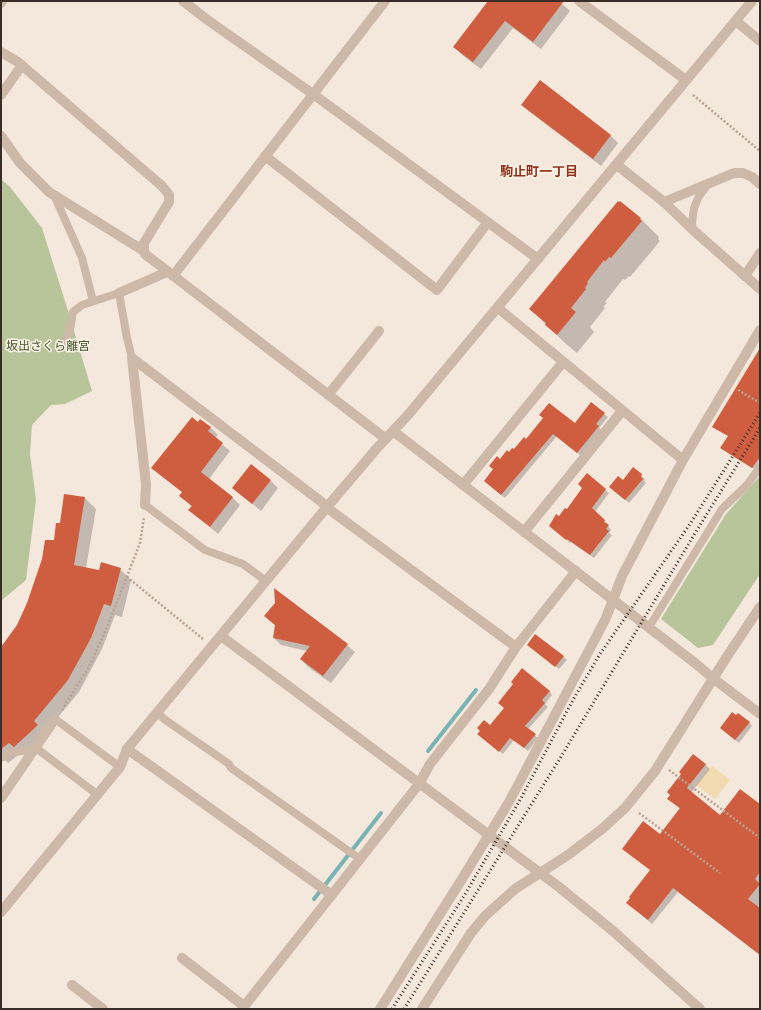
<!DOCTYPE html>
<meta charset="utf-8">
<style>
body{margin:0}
#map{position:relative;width:761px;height:1010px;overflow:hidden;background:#f4e8dd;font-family:"Archivo Narrow",sans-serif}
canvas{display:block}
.frame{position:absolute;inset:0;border:2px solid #3a2d28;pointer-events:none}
</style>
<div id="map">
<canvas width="761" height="1010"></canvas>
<div class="frame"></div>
</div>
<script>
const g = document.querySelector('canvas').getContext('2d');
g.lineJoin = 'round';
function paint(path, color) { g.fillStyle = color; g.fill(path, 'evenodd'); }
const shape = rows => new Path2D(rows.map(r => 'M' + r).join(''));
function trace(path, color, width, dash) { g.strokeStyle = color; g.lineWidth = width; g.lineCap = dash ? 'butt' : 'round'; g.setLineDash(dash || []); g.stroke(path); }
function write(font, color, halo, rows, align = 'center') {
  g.font = font + ' "Archivo Narrow","Noto Sans JP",sans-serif'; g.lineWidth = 3; g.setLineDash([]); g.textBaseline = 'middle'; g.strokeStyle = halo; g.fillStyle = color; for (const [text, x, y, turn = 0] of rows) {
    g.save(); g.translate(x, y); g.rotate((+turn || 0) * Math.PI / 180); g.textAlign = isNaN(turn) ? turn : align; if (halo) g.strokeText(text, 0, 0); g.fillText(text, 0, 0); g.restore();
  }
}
const green = shape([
 [1,179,10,187,42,228,70,317,76,316,74,331,92,391,65,404,51,405,32,425,30,454,36,500,26,580,1,601],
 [760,476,760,574,713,645,698,648,661,619,726,514]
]);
const sand = shape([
 [712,766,730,780,715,799,696,785]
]);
const shadow = shape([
 [490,1,559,1,570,11,541,49,513,28,481,69,462,55,455,47],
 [523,105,610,135,618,143,601,166,530,112],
 [640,218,659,237,658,239,660,241,630,277,629,276,625,280,623,279,605,302,607,303,603,307,605,308,590,327,594,332,577,353,566,344,530,309],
 [760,350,760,460,754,469,723,449],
 [604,414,608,417,599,428,601,430,581,456,557,436,505,498,488,484,500,460,526,440],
 [198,423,210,427,218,435,215,438,230,451,209,479,233,498,240,505,218,534,190,510,192,507,181,496,183,493,153,468],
 [633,469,645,479,644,481,646,483,629,503,614,491],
 [587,474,609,493,595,512,608,524,608,526,611,530,609,533,612,535,594,558,571,542,570,543,554,529,559,517,567,510,583,488],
 [270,480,278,488,261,511,233,488],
 [85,498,96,509,86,568,100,571,120,569,131,580,122,617,115,615,102,649,79,692,25,757,21,753,8,763,1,756,1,648,18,625,55,541,61,524],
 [275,590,347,645,355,652,331,683,308,667,301,659,307,651,281,645,274,638,276,626,265,616,276,603],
 [532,648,563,656,567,660,559,669],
 [549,691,552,695,545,704,548,707,528,729,538,738,528,751,514,740,503,754,481,737,491,726],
 [736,716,749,722,752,726,739,743,724,731],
 [705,764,710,769,691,793,720,816,760,806,760,955,678,892,652,924,632,907,651,870,660,835,680,809,673,803]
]);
const stream = shape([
 [428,751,476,690],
 [314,899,381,813]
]);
const building = shape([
 [488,1,564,1,533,42,505,21,473,62,453,47],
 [540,80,611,135,593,159,521,105],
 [618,201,619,202,620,201,641,218,640,219,642,221,611,258,609,257,605,262,604,260,587,282,588,283,585,288,586,289,571,308,576,312,557,335,545,325,546,323,529,309],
 [760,348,760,457,752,468,720,448,728,436,712,427],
 [591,402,605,413,596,424,599,426,577,453,553,434,501,495,484,481,493,469,489,466,497,456,500,459,507,450,509,452,512,448,514,449,524,437,526,439,543,418,539,415,549,403,575,423],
 [192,417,198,422,200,419,211,427,208,431,223,443,201,472,233,497,210,527,188,510,192,506,179,496,182,492,151,468],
 [251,464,271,480,252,504,232,488],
 [633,467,642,474,641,477,643,479,625,500,609,487,618,476,623,480],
 [587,473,606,489,592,508,605,520,604,522,609,525,606,529,609,531,590,555,567,539,566,540,549,526,556,514,559,516,565,508,567,509,582,488,578,484],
 [64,494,85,497,74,565,99,570,101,562,121,568,111,606,104,604,91,638,68,680,34,721,38,725,14,747,9,743,1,749,1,647,17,625,27,603,42,559,45,540,54,540,56,523,60,523],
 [274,588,348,644,323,676,300,659,310,646,273,638,275,625,264,616,275,603],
 [535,634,564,656,555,667,527,645],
 [522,668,550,691,542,700,545,703,525,726,536,734,524,748,510,738,499,752,477,734,480,731,477,728,484,720,490,725,504,708,498,703,513,684,511,682],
 [732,712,736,715,738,713,750,722,735,740,720,728],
 [693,754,706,764,687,788,720,815,740,789,760,804,760,872,755,879,760,884,748,899,760,908,760,955,673,888,648,920,626,903,630,898,629,897,650,870,622,849,643,821,660,834,680,808,667,799,670,795,667,792,681,774,679,772]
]);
const path = shape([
 [693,95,760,151],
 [738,390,760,403],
 [127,577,203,639],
 [62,710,89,667,108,625,140,543,144,517],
 [669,770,760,838],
 [639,813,720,873]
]);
const service = shape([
 [54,195,82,258,93,301],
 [693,230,692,223,694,208,699,196,708,184],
 [66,347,73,312,82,305,119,293,127,338,132,358],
 [145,505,205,550,243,564,266,581],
 [649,627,722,509,747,485,760,467],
 [157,712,164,719,229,764,231,768,360,859],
 [55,719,120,767],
 [1,758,10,753,36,748,98,795]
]);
const minor = shape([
 [183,1,209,21,313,94,538,259],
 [579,1,686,80],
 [1,3,2,1],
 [1,52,18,62,162,186,166,191,169,195,169,202,144,243,144,251,145,254,386,439],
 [1,95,22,65],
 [1,136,20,163,49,192,144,251],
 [265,156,437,290,488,222],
 [664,202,734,173,743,173,752,177,760,184],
 [173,276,385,1],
 [745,276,760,253],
 [119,293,167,272],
 [132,358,319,500,334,513,516,647],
 [132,358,146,484,145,505],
 [328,395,379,331],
 [463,485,563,362],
 [524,532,622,411],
 [714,679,760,714],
 [1,798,55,719],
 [1,912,120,767,127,749,332,895],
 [182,958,244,1006],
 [72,985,103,1009],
 [242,1009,419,784,430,764,489,689,516,647,576,571],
 [380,1009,462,879,509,802,605,620,613,600]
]);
const tertiary = shape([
 [736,21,760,41],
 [617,165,664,202,693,230,760,289],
 [498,308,683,460],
 [393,431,695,663,714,679],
 [613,600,622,576,683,460,760,330],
 [221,636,559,887,613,931,700,1009],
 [127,749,327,507,378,447,408,415,752,1],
 [422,1009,471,933,485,916,515,889,568,855,602,829,625,808,655,771,726,658,760,607]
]);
const rail = shape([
 [392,1009,464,896,520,800,574,698,600,654,690,524,760,413],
 [404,1009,559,760,697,530,760,428]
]);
const parkNames = [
 ["坂出さくら離宮",48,347]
];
const neighbourhoodNames = [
 ["駒止町一丁目",539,173]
];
paint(green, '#b8c59b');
paint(sand, '#f2dab1');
paint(shadow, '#0003');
trace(stream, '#79b3b4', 4);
paint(building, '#cf5e40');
trace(path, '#baa191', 2.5, [2, 2]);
trace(service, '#ceb8a7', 8);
trace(minor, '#ceb8a7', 10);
trace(tertiary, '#ceb8a7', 10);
trace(rail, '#3a2d28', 3, [1, 3]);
write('12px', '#4a5a2a', '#fbf3ea', parkNames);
write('bold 13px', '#90331a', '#fbf3ea', neighbourhoodNames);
</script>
